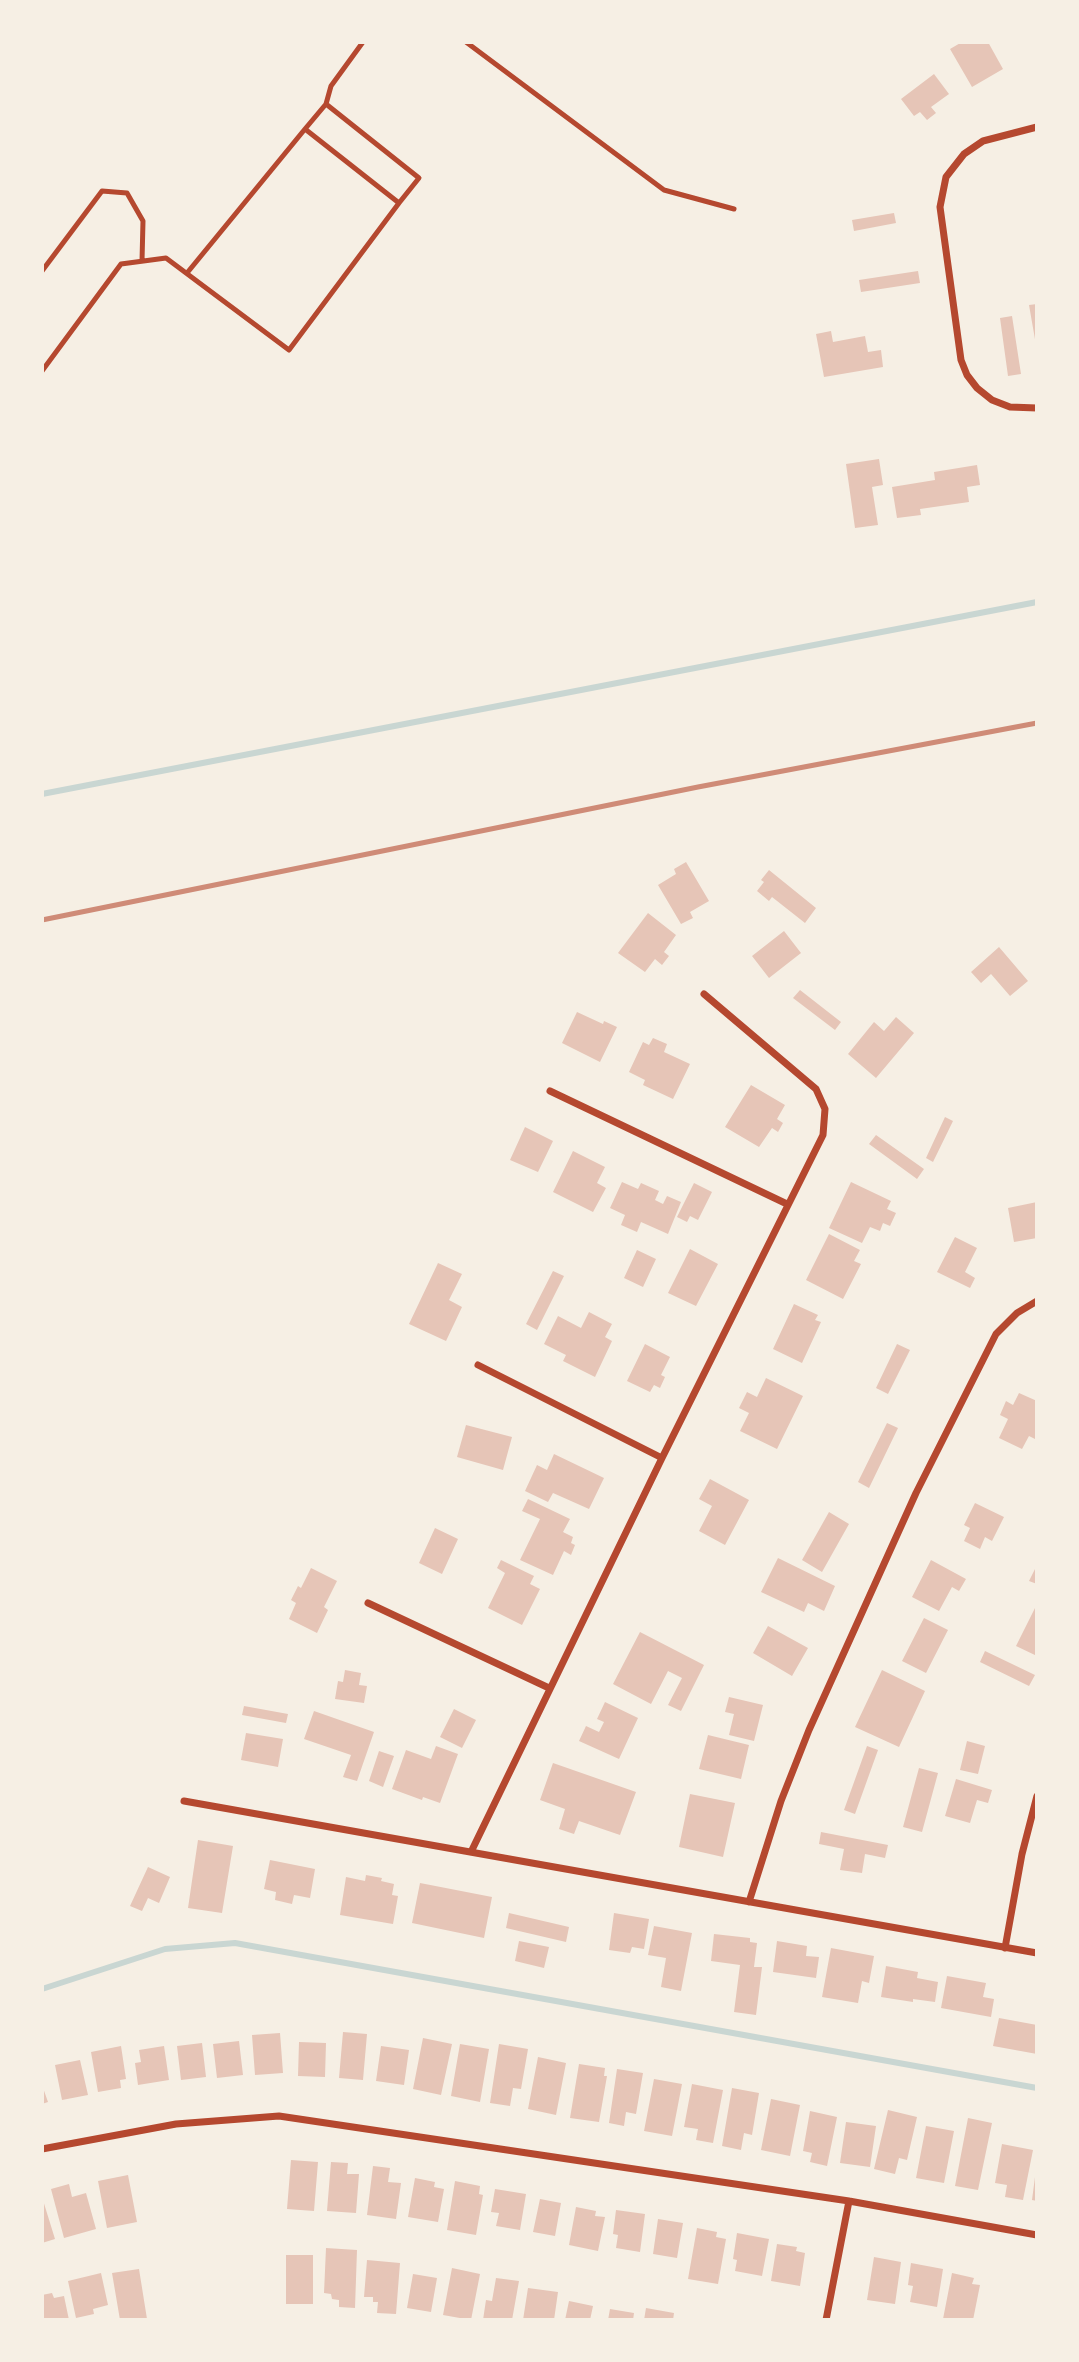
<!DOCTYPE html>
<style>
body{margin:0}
#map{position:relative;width:1079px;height:2362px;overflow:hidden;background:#f6efe4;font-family:"Noto Sans",sans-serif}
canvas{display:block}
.frame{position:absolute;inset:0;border:44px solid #f6efe4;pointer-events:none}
</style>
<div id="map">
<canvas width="1079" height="2362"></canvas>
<div class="frame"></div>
</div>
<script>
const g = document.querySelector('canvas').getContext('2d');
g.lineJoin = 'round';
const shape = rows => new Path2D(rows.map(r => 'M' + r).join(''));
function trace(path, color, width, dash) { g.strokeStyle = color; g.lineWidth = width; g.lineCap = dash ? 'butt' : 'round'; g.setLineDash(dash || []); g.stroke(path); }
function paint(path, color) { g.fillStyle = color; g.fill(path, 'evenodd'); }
const stream = shape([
 [42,794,1037,602],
 [42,1989,165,1949,235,1943,1037,2088]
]);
const building = shape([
 [962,42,988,42,1003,69,972,87,950,49],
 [934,74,949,94,931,107,936,113,927,120,920,112,914,116,901,99],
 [894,213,896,223,854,231,852,220],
 [918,271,920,283,861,292,859,280],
 [1037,304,1037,345,1036,345,1029,305],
 [1012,316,1021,374,1008,376,1000,318],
 [831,331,833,342,865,336,868,352,881,350,883,367,824,377,816,334],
 [879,459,883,485,872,487,878,525,855,528,846,464],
 [977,465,980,485,967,487,969,502,920,509,921,515,897,518,892,487,935,480,934,472],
 [686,862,709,901,690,912,693,918,681,924,658,885,676,874,674,869],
 [769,870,816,908,805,923,772,897,769,901,757,891,764,882,761,880],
 [648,913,676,935,664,952,669,956,662,965,655,959,645,972,618,953],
 [784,931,801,953,769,978,752,956],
 [999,947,1028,981,1010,996,991,974,981,983,971,972],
 [800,990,841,1022,835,1030,793,998],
 [577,1012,603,1024,604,1021,617,1027,600,1062,562,1043],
 [896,1017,914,1033,876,1078,848,1054,874,1022,884,1031],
 [653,1038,667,1044,664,1052,690,1064,673,1099,643,1085,645,1080,629,1072,643,1042,649,1045],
 [751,1085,785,1105,777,1119,783,1123,778,1132,772,1128,759,1147,725,1127],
 [945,1117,953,1121,933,1162,926,1158],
 [525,1127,553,1141,538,1172,510,1160],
 [876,1135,924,1169,917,1179,869,1144],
 [573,1151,605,1167,597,1183,606,1188,593,1212,553,1192],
 [622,1182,638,1189,641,1183,659,1191,655,1200,663,1204,667,1196,681,1202,668,1234,641,1222,637,1232,621,1225,625,1215,610,1208],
 [851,1182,891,1201,887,1209,896,1213,890,1226,883,1223,880,1231,870,1227,862,1243,829,1228],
 [694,1183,712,1192,698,1220,690,1216,687,1222,677,1217],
 [1037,1202,1037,1238,1014,1242,1008,1208],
 [829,1234,860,1250,854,1261,861,1264,843,1299,806,1280],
 [955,1237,977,1248,965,1272,975,1278,970,1288,937,1272],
 [690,1249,718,1264,696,1306,668,1293],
 [637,1250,656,1259,643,1287,624,1278],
 [438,1263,462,1274,449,1300,462,1307,446,1341,409,1324],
 [553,1271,564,1276,537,1330,526,1324],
 [794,1304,818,1315,815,1320,821,1322,802,1363,773,1349],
 [589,1312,612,1324,605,1337,612,1341,595,1377,563,1361,566,1355,544,1344,558,1316,581,1328],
 [645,1344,670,1357,661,1375,665,1377,660,1388,654,1385,650,1392,627,1381],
 [897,1344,910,1350,888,1394,876,1388],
 [766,1378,803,1396,777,1449,740,1431,749,1413,739,1408,747,1392,757,1397],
 [1019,1393,1037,1401,1037,1440,1029,1436,1022,1449,999,1438,1008,1419,1000,1415,1006,1401,1013,1405],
 [887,1423,898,1428,869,1488,858,1482],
 [466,1425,512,1437,503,1470,457,1457],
 [554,1454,604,1478,589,1509,553,1493,548,1502,525,1491,537,1465,547,1470],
 [710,1479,749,1500,725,1545,699,1531,712,1506,699,1499],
 [528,1499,570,1519,563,1532,573,1537,571,1543,575,1545,571,1555,564,1551,553,1575,520,1560,540,1519,522,1511],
 [975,1503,1004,1517,992,1541,985,1537,980,1549,964,1541,970,1528,964,1525],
 [829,1512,849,1524,822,1572,802,1560],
 [435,1528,458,1539,442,1574,419,1563],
 [778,1558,835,1586,824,1611,808,1603,804,1612,761,1592],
 [501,1560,534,1576,530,1584,540,1589,522,1625,488,1608,505,1573,497,1568],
 [931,1560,966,1579,959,1591,952,1587,939,1611,912,1597],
 [1037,1565,1037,1584,1029,1581],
 [311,1568,337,1581,324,1607,328,1610,317,1633,289,1619,296,1603,291,1600,298,1586,301,1588],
 [1037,1604,1037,1656,1016,1646],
 [924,1618,948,1630,926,1673,902,1661],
 [768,1626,808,1648,792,1676,753,1653],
 [640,1632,704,1665,681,1711,668,1705,682,1678,668,1671,651,1704,613,1684],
 [985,1651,1035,1675,1029,1686,980,1662],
 [345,1670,361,1673,359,1685,367,1686,364,1703,335,1699,338,1681,343,1682],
 [882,1670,925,1691,899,1747,855,1727],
 [729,1697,763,1705,754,1741,729,1735,734,1714,725,1712],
 [605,1702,638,1718,619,1759,579,1741,586,1726,599,1732,604,1722,597,1719],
 [244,1706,288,1714,286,1723,242,1715],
 [454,1709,476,1720,462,1748,440,1737],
 [314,1711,374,1732,357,1781,343,1777,351,1755,304,1739],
 [246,1733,283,1739,278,1767,241,1760],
 [708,1735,749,1745,741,1779,699,1769],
 [967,1741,985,1746,978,1774,960,1770],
 [436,1746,458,1754,440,1803,423,1797,422,1800,392,1789,406,1750,431,1759],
 [867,1746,878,1750,855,1814,844,1810],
 [379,1751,394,1756,383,1787,369,1781],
 [553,1763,636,1792,620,1835,579,1821,574,1834,559,1829,565,1809,540,1800],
 [919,1768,938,1773,922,1832,903,1827],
 [956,1779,992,1790,988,1803,977,1800,970,1823,945,1816],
 [690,1794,735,1803,723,1857,679,1847],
 [821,1832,888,1845,885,1858,865,1854,862,1873,840,1870,844,1849,819,1844],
 [198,1840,233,1846,222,1913,188,1908],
 [270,1860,315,1869,310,1898,294,1895,292,1904,275,1900,276,1892,264,1889],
 [148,1867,170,1877,159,1903,148,1898,142,1911,130,1906],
 [366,1875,382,1878,381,1881,394,1884,392,1895,398,1896,393,1924,340,1915,346,1877,365,1881],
 [420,1883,492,1897,484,1938,412,1923],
 [509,1913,569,1927,566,1942,506,1928],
 [614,1913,649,1919,644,1949,632,1947,630,1953,609,1950],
 [654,1926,692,1933,681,1991,661,1987,666,1958,648,1955],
 [714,1934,750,1938,750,1942,757,1943,754,1967,762,1967,756,2015,734,2012,740,1965,711,1961],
 [519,1941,549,1947,544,1968,515,1961],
 [777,1941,807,1946,806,1956,819,1957,816,1978,773,1972],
 [831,1948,874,1956,869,1983,862,1981,858,2003,822,1997],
 [886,1966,918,1972,917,1978,938,1982,935,2002,913,1999,913,2002,881,1997],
 [947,1976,986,1983,983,1997,994,1999,991,2017,941,2008],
 [999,2018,1037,2025,1037,2054,993,2046],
 [343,2032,367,2034,363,2080,339,2078],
 [280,2033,283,2073,255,2075,252,2035],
 [423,2038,452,2044,441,2095,413,2089],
 [239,2041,243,2075,217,2078,213,2044],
 [299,2042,326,2043,325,2077,298,2076],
 [202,2043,206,2077,181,2080,177,2046],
 [460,2044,489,2049,480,2102,451,2096],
 [499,2044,528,2049,521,2089,513,2088,510,2106,490,2103],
 [121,2046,126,2079,120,2080,121,2088,98,2092,91,2052],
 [164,2046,169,2080,138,2085,135,2063,141,2062,139,2050],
 [381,2046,409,2050,404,2085,376,2081],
 [538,2057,566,2063,556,2115,528,2109],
 [80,2060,88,2095,62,2100,55,2065],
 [579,2064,605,2068,604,2076,607,2076,599,2122,570,2118],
 [617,2069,643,2073,636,2114,626,2112,624,2126,609,2123],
 [654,2079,682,2084,672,2136,644,2131],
 [692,2084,723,2090,713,2143,696,2140,698,2129,684,2127],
 [42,2085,48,2102,42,2104],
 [732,2088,759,2093,752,2135,744,2133,741,2150,722,2146],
 [771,2099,800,2105,790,2156,761,2150],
 [888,2110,917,2117,907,2160,899,2158,895,2174,874,2169],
 [810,2111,837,2117,827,2166,810,2162,812,2153,803,2151],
 [968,2118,992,2123,978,2190,955,2186],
 [846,2122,876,2126,870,2167,840,2163],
 [926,2126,954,2131,944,2183,916,2178],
 [1002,2144,1033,2150,1023,2200,1005,2197,1007,2185,995,2183],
 [291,2160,318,2162,314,2211,287,2209],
 [331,2162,348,2163,347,2174,359,2174,356,2213,327,2211],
 [373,2166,390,2168,388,2182,401,2183,396,2219,367,2215],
 [128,2175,137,2222,107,2228,98,2181],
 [1035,2177,1037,2178,1037,2201,1032,2200],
 [415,2178,435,2182,434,2187,444,2189,438,2222,408,2217],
 [455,2181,480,2186,479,2194,483,2195,476,2235,447,2230],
 [69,2184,72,2197,86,2193,96,2229,64,2238,51,2189],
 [495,2189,526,2194,520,2230,496,2226,499,2213,491,2212],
 [42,2197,55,2239,42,2243],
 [540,2199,561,2203,555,2236,533,2232],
 [576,2207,596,2211,595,2216,605,2217,598,2251,569,2245],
 [616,2210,645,2214,640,2252,616,2248,618,2235,613,2234],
 [658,2219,683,2223,677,2258,653,2254],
 [697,2228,717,2232,716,2237,726,2239,718,2284,688,2279],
 [737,2233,769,2239,762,2276,735,2271,737,2260,733,2259],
 [777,2244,797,2247,796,2251,805,2253,800,2286,771,2281],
 [326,2248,357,2250,355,2308,339,2307,339,2300,332,2299,331,2294,324,2293],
 [286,2255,313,2255,313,2304,286,2304],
 [874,2257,901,2262,895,2304,867,2300],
 [367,2260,400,2263,396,2314,377,2313,378,2302,373,2302,373,2297,364,2297],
 [911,2263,943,2269,937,2307,910,2302,913,2286,908,2285],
 [452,2268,480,2274,471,2320,443,2315],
 [139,2269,147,2319,120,2320,112,2273],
 [101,2273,108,2305,93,2309,94,2314,76,2318,68,2281],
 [952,2273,974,2278,972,2284,980,2285,973,2320,943,2319],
 [413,2274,437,2278,431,2312,407,2308],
 [496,2278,519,2281,512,2320,483,2320,486,2300,492,2301],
 [528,2288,558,2292,554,2320,523,2320],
 [52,2293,54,2298,64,2296,69,2320,42,2320,42,2295],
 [569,2301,593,2306,590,2320,565,2320],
 [646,2308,674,2313,673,2320,644,2320],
 [610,2309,634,2313,633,2320,608,2320]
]);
const service = shape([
 [466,42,664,190,734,209],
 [326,104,331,86,363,42],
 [305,129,326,104,419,178,399,203],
 [42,271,102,191,127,193,143,221,142,261],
 [42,371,121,264,166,258,289,350,399,203,305,129,187,273]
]);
const minor = shape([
 [1037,127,983,141,964,154,946,177,940,207,961,360,967,375,977,388,992,400,1010,407,1037,408],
 [550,1091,787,1204],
 [478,1365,662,1458],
 [368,1603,549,1688],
 [184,1801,1037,1953],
 [471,1852,662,1458,823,1135,825,1109,816,1089,704,994],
 [749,1902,781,1801,809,1730,916,1493,996,1334,1017,1313,1037,1301],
 [1005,1948,1022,1854,1037,1796],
 [42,2149,176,2124,279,2116,849,2201,1037,2235],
 [826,2320,849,2201]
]);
const rail = shape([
 [42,920,698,787,1037,723]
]);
trace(stream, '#c9d6d2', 6);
paint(building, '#e6c5b7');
trace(service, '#b5482f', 5);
trace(minor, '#b5482f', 7);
trace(rail, '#cf8b77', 5);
</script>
